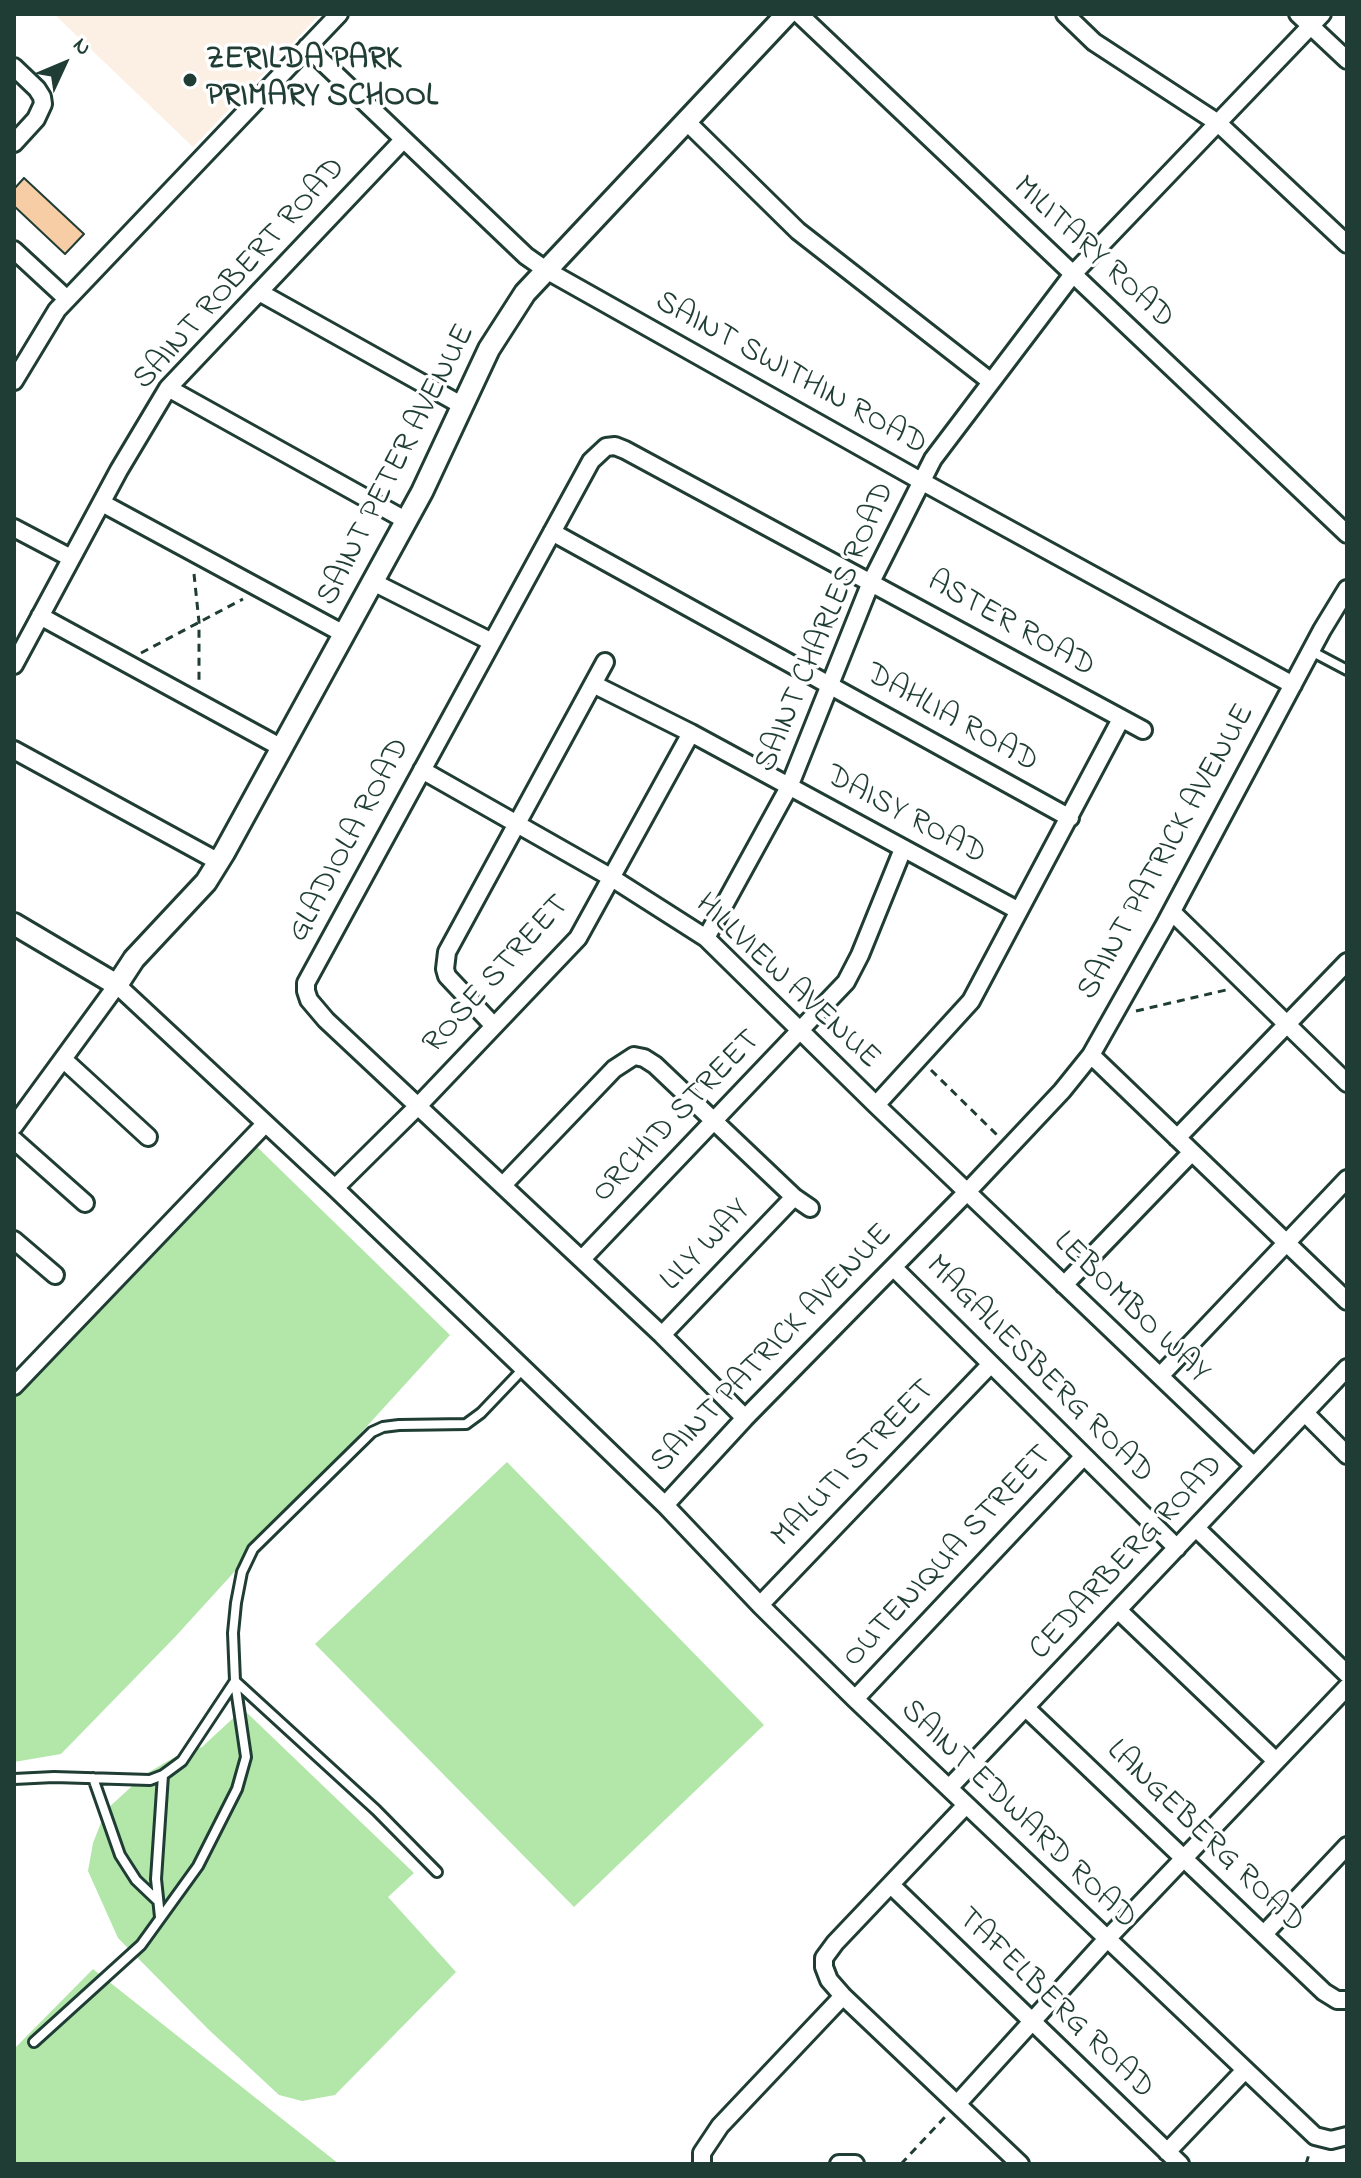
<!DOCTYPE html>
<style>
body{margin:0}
#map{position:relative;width:1361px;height:2178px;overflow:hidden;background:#fff;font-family:"Indie Flower",sans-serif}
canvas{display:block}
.frame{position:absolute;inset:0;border:16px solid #1f3d34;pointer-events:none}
.north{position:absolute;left:24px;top:24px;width:80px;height:80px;-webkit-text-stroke:6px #fff;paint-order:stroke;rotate:46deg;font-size:22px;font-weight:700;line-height:32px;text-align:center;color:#1f3d34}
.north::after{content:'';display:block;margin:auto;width:28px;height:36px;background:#1f3d34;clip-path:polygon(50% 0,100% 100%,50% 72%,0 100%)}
</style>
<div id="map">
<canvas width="1361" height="2178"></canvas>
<div class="frame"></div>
<div class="north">N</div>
</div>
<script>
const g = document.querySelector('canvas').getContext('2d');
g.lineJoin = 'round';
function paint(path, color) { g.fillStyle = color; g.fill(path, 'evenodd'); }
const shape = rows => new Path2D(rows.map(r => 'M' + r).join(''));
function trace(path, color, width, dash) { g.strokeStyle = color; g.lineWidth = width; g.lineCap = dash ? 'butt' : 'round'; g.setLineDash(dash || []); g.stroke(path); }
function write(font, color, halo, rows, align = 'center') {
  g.font = font + ' "Indie Flower",sans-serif'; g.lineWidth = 7; g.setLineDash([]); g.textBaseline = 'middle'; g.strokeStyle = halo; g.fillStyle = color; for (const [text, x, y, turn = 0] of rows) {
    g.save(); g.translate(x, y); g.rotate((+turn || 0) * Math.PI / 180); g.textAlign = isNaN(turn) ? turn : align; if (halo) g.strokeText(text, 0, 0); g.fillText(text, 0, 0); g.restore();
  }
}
const built = shape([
 [54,14,320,14,193,147]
]);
const green = shape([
 [253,1143,450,1335,175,1637,61,1754,14,1762,14,1396,144,1262],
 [507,1462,764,1725,574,1907,315,1644],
 [243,1709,414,1873,388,1897,456,1972,335,2095,302,2101,279,2095,208,2029,118,1938,88,1871,93,1843,106,1810,144,1775,180,1754,202,1747],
 [93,1969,339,2164,14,2164,14,2049]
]);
const building = shape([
 [24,178,84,234,65,254,14,206,14,189,24,178]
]);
const path = shape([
 [194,574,199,622,199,682],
 [141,653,243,599],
 [1136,1011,1226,990],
 [931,1070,997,1135],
 [901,2164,945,2117],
 [1306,2164,1310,2151]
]);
const service = shape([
 [1311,651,1347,670],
 [235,1681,376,1810,437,1872],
 [93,1778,120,1855,136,1880,158,1901],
 [14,1779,54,1777,150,1780,163,1775,182,1761,235,1681,233,1633,236,1603,242,1572,253,1549,372,1432,383,1427,399,1425,466,1424,481,1413,523,1369],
 [160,1917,156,1879,163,1775],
 [34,2042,141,1945,198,1866,237,1789,246,1757,235,1682]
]);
const minor = shape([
 [799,14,1347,534],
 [1065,14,1094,42,1218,123,1347,244],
 [1298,14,1347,60],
 [307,47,526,256,546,270,921,481,1293,685],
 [14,67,37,89,42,97,43,104,36,119,14,143],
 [686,121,798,231,990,381],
 [14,250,67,299],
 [259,292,463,406],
 [14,381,57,310,339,14],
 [168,388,407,521],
 [102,503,344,634],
 [14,528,71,558],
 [552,532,1070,818],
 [373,582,492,642],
 [40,616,282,748],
 [14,665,119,470,168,388,403,140],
 [593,684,691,733,1019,911],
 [14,750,219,862],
 [422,770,612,878,706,938,876,1105,1254,1466],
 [1172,912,1347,1083],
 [706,938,789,787,871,582,933,459,1073,274,1322,14],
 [494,1026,447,976,445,969,447,952,605,662],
 [1091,1055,1347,1301],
 [63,1059,148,1137],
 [876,1105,971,1001,1121,719],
 [14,1126,117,985,335,1188,524,1369,665,1505,760,1605,855,1699,1315,2136,1331,2140,1347,2136],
 [1177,1138,1347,962],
 [14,1140,85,1203],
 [503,1185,614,1069,634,1056,644,1058,655,1065,794,1197,810,1208],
 [335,1188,419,1105,578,938,691,733],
 [14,1240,55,1275],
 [582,1259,846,982,860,955,903,849],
 [894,1268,1177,1548],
 [1064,1285,1192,1152],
 [662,1335,794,1197],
 [1160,1376,1347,1179],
 [14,1386,265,1124],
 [1305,1413,1347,1455],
 [745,1418,662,1335,326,1020,309,1000,306,991,306,983,591,461,606,447,615,446,625,450,1143,730],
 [665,1505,745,1418,967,1192,1062,1091,1091,1055,1164,926,1322,630,1347,589],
 [1196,1528,1347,1674],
 [760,1605,991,1364],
 [1119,1611,1276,1761],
 [855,1699,1084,1456],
 [1026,1708,1324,1992,1337,2000,1347,2000],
 [949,1788,1347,1368],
 [966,1805,835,1943,824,1958,824,1967,829,1980,843,1996,1020,2164],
 [891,1885,1180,2164],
 [1264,1934,1347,1846],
 [958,2103,1106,1940,1347,1687],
 [1167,2152,1245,2070],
 [702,2164,702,2153,720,2126,843,1996],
 [839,2164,855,2164]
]);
const tertiary = shape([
 [14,924,117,985,134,959,206,882,224,853,422,492,489,349,525,293,787,14]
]);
const markers = [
 [190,80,8,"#1f3d34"]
];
const poiNames = [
 ["ZERILDA PARK",206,62],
 ["PRIMARY SCHOOL",206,99]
];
const streetNames = [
 ["MILITARY ROAD",1092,254,43],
 ["SAINT ROBERT ROAD",241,275,-48],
 ["SAINT SWITHIN ROAD",790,375,29],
 ["SAINT PETER AVENUE",398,466,-63],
 ["ASTER ROAD",1010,626,29],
 ["SAINT CHARLES ROAD",827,628,-67],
 ["DAHLIA ROAD",951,720,29],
 ["DAISY ROAD",905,817,28],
 ["GLADIOLA ROAD",351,841,-62],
 ["SAINT PATRICK AVENUE",1168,853,-61],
 ["ROSE STREET",498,976,-48],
 ["HILLVIEW AVENUE",786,983,43],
 ["ORCHID STREET",678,1118,-46],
 ["LILY WAY",707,1247,-46],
 ["LEBOMBO WAY",1130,1309,44],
 ["SAINT PATRICK AVENUE",773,1350,-46],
 ["MAGALIESBERG ROAD",1038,1371,45],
 ["MALUTI STREET",855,1465,-46],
 ["OUTENIQUA STREET",949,1558,-47],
 ["CEDARBERG ROAD",1128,1559,-47],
 ["SAINT EDWARD ROAD",1017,1816,44],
 ["LANGEBERG ROAD",1204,1838,44],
 ["TAFELBERG ROAD",1054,2005,44]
];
paint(built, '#fcf0e4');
paint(green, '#b2e7a9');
paint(building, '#f6cda5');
trace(building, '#1f3d34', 2);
trace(service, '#1f3d34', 14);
trace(minor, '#1f3d34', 22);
trace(tertiary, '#1f3d34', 26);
trace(path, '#1f3d34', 3, [8, 6]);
trace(service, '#fff', 8);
trace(minor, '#fff', 16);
trace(tertiary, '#fff', 20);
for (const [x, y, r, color] of markers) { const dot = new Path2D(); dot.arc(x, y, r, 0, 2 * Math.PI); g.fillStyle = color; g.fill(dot); trace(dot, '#fff', 3); }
write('bold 32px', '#1f3d34', '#fff', poiNames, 'left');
write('32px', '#1f3d34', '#fff', streetNames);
</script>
